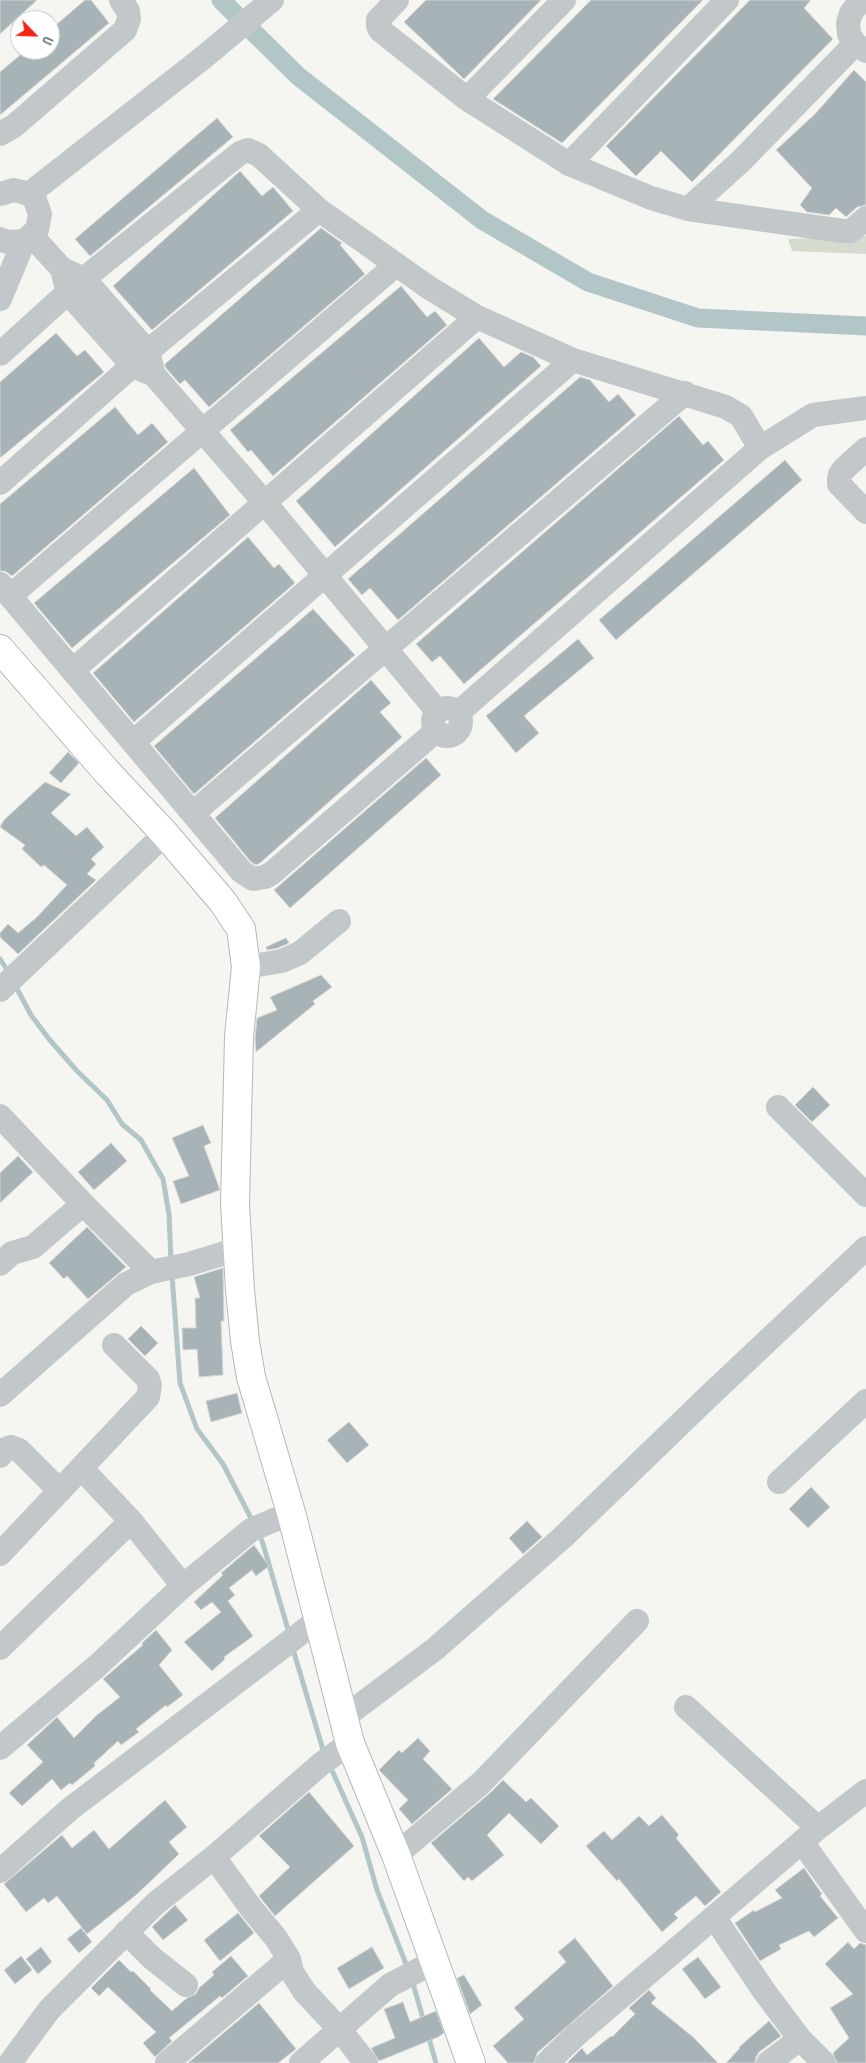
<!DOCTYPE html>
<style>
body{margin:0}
#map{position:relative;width:866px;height:2063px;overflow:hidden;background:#f5f5f1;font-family:"PT Sans Narrow",sans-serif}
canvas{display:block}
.north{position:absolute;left:10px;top:10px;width:50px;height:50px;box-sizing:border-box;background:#fff;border:1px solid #bec8cc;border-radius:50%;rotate:114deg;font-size:14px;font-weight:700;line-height:20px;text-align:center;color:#5d767f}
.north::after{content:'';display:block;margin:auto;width:18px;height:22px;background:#f22314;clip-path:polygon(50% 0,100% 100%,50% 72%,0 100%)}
</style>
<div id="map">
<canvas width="866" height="2063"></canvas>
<div class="north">U</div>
</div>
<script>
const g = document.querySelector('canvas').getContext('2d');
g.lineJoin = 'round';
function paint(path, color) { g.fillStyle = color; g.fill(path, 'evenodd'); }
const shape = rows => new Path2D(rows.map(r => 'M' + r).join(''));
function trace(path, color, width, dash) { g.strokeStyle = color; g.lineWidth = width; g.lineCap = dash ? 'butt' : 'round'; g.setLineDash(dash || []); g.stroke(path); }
const green = shape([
 [866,236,866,254,792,251,788,239]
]);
const stream = shape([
 [0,959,9,973],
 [15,985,31,1015,49,1039,77,1071,107,1100,122,1124,141,1140,163,1179,169,1214,171,1261],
 [172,1275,180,1383,197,1429,223,1464,253,1522],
 [259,1534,263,1544,289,1633],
 [292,1646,324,1753],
 [330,1766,362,1837,377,1890,408,1969],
 [412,1980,424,2022],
 [428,2035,436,2063]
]);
const canal = shape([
 [221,0,298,76,482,220,588,282,698,318,866,326]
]);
const building = shape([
 [0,0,37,0,0,34,0,0],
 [85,0,91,0,109,23,0,115,0,72,26,50,50,50,50,30,85,0],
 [426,0,541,0,464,79,404,22,426,0],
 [591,0,703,0,562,143,493,99,591,0],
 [750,0,811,0,804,8,833,39,692,182,661,151,636,176,606,146,750,0],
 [854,70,866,82,866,205,857,207,846,217,836,208,829,215,807,212,800,205,812,188,776,150,815,114,854,70],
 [217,118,233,137,90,256,75,239,217,118],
 [240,171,262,196,273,187,293,211,152,330,113,286,240,171],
 [321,228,342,243,340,245,365,274,209,407,185,380,180,384,165,367,165,364,321,228],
 [401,286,427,317,435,311,447,325,273,476,251,450,248,452,230,430,401,286],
 [56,333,77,356,85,350,104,372,0,458,0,382,56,333],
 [479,338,504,367,521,352,533,357,541,366,335,547,296,501,479,338],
 [580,377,590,380,609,402,618,394,636,415,398,620,370,588,362,595,348,579,580,377],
 [115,407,138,435,152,423,168,442,12,576,5,571,0,571,0,504,115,407],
 [679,416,703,445,708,441,724,460,464,684,440,656,432,662,416,644,679,416],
 [785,460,802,480,616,640,599,620,785,460],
 [194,468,230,515,72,648,34,603,194,468],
 [248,537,274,568,279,564,295,583,134,722,93,673,248,537],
 [313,609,355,655,194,794,154,746,313,609],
 [578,639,594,658,524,716,539,733,516,753,486,716,578,639],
 [371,680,391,703,380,712,402,737,260,863,256,865,251,862,215,818,371,680],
 [68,752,79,763,61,783,49,773,68,752],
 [426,758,441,775,290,908,274,890,426,758],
 [45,782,71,794,51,813,76,836,87,827,104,847,91,859,96,864,87,874,96,880,18,954,0,937,0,933,8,924,18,933,36,918,67,885,44,865,41,867,22,849,25,845,0,827,4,820,45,782],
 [286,938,289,943,278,948,267,950,266,947,286,938],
 [321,975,332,987,313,1001,315,1004,256,1052,255,1039,257,1018,277,1010,270,997,321,975],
 [813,1087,830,1105,812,1122,795,1105,813,1087],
 [203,1125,211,1143,204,1146,220,1190,181,1204,173,1181,189,1176,172,1138,203,1125],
 [111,1143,127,1161,94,1190,78,1172,111,1143],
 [18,1156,33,1172,0,1203,0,1173,18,1156],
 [87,1227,126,1267,88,1299,67,1276,64,1279,49,1263,87,1227],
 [223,1268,224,1321,221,1321,223,1375,199,1377,197,1349,183,1350,182,1328,196,1328,195,1298,200,1298,194,1277,223,1268],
 [141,1326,158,1343,145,1356,128,1339,141,1326],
 [237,1393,242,1413,211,1422,206,1401,237,1393],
 [349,1422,369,1445,347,1463,327,1440,349,1422],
 [811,1487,830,1507,808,1528,789,1509,811,1487],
 [527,1521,542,1537,523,1554,509,1538,527,1521],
 [254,1545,269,1566,256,1576,252,1570,229,1588,235,1595,228,1601,253,1636,224,1657,225,1659,212,1671,184,1642,221,1612,212,1602,201,1610,194,1602,223,1575,221,1573,254,1545],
 [156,1630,172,1650,159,1665,183,1695,167,1707,166,1705,136,1729,139,1732,121,1745,118,1741,94,1763,95,1766,72,1785,70,1783,61,1790,52,1779,22,1806,9,1793,43,1762,27,1745,57,1717,74,1738,97,1715,120,1697,103,1679,143,1645,142,1643,156,1630],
 [418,1738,430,1751,423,1759,452,1789,412,1824,399,1809,408,1800,379,1770,399,1750,402,1753,418,1738],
 [503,1780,526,1802,531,1798,559,1826,541,1844,509,1813,487,1835,504,1855,472,1881,468,1877,464,1881,431,1843,490,1793,503,1780],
 [309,1792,354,1846,275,1916,259,1896,290,1867,259,1836,309,1792],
 [165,1800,187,1827,169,1842,179,1854,136,1895,87,1934,57,1896,48,1903,44,1898,26,1912,4,1884,62,1835,72,1848,94,1830,109,1849,165,1800],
 [662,1815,679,1835,676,1838,721,1892,705,1906,696,1896,674,1914,678,1918,662,1932,619,1879,617,1881,586,1846,604,1831,612,1840,639,1816,649,1826,662,1815],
 [804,1868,822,1894,820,1896,838,1918,814,1937,809,1931,779,1945,781,1949,760,1961,735,1923,754,1910,755,1912,782,1898,775,1890,804,1868],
 [175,1905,188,1920,163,1940,152,1927,175,1905],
 [238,1913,254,1933,220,1961,204,1940,238,1913],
 [81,1928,92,1942,79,1953,67,1939,81,1928],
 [575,1938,613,1986,537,2053,534,2063,508,2063,493,2046,524,2019,514,2008,566,1962,558,1952,575,1938],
 [848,1942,854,1949,860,1943,866,1945,866,2063,837,2063,833,2053,849,2038,830,2008,853,1994,825,1964,848,1942],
 [41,1947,52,1962,38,1974,26,1959,41,1947],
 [372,1947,384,1968,349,1989,337,1968,372,1947],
 [21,1956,32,1970,15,1984,4,1970,21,1956],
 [231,1956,248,1976,222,1998,220,1996,169,2038,172,2041,155,2057,143,2043,156,2032,108,1987,99,1996,91,1988,119,1960,131,1972,133,1971,151,1989,150,1990,172,2011,187,1998,196,1994,199,1988,214,1975,212,1972,231,1956],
 [698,1957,721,1987,705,1999,682,1969,698,1957],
 [464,1975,482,2005,470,2014,457,1978,464,1975],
 [649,1990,656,1998,651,2003,693,2037,718,2063,567,2063,582,2048,587,2055,611,2036,612,2037,635,2014,629,2008,649,1990],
 [403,2002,410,2022,436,2011,444,2033,438,2037,379,2061,371,2048,395,2038,384,2009,403,2002],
 [259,2003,296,2049,278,2063,188,2063,259,2003],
 [769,2021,781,2036,759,2052,756,2057,755,2063,726,2063,740,2048,739,2047,769,2021]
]);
const minor = shape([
 [397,0,378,20,378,26,380,30,467,99,569,164,651,198,688,209,740,162,855,44],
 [866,0,858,4,851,13,848,23,849,34,855,44,866,51],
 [467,99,564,0],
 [0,134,14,126,125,30,129,19,128,11,121,0],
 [569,164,727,0],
 [0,194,14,190,29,194,35,200,40,214,37,230,24,241,7,242,0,239],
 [29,194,204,57,272,0],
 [688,209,843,231,851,231,866,218],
 [32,236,62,269,84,279,148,352,152,367],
 [62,269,68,293,133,366,154,375,265,503,438,712],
 [0,299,24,241],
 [0,354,76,285,240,153,248,150,259,155,319,210,428,287,477,317,573,360,726,407,741,416,760,448],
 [866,449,844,469,840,474,839,480,839,484,866,512],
 [0,483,159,342,319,210],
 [0,584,242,872,253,879,265,877,272,873,436,731],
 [10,596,396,265],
 [73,670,477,317],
 '433 722a14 14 0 1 1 28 0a14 14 0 1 1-28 0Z',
 [458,713,760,448,813,415,866,408],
 [133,742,573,360],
 [193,813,685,393],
 [246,967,282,961,300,953,339,921],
 [0,990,165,834],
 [778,1107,866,1195],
 [0,1116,83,1204,151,1272],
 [0,1264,12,1253,33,1247,83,1204],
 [0,1395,126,1284,151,1272,189,1264,238,1249],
 [0,1456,6,1449,11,1447,19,1450,60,1491],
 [81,1468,131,1521,183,1586],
 [779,1482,866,1401],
 [0,1554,148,1397,150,1385,148,1379,114,1345],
 [0,1648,131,1521],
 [686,1707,818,1828],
 [343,1718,435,1649,563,1537,709,1396,866,1248],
 [0,1748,97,1666,183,1586,251,1530,274,1520,292,1516],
 [802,1842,866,1931],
 [396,1855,481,1783,637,1621],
 [214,1857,251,1908,276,1938,289,1959,292,1972,304,1991,340,2030,366,2063],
 [0,1871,70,1809,318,1620],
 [714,1917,764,1991,800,2039,824,2063],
 [126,1932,152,1958,186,1985],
 [10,2063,49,2010,155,1904,214,1857,321,1764,350,1743],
 [167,2063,289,1959],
 [301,2063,390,1985,436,1961],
 [547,2063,575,2036,818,1828,866,1791],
 [768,2063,800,2039]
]);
const major = shape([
 [0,649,107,772,165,834,223,902,241,929,246,967,239,1037,235,1204,240,1290,245,1341,251,1377,292,1516,350,1743,396,1855,471,2063]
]);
paint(green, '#d6dbd0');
trace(stream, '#b3c6c7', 5);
trace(canal, '#b3c6c7', 19);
paint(building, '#a7b3b7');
trace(building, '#d7d6d4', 1);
trace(major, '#b2b9bc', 30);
trace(minor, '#c2c7ca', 24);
trace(major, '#fff', 28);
</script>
